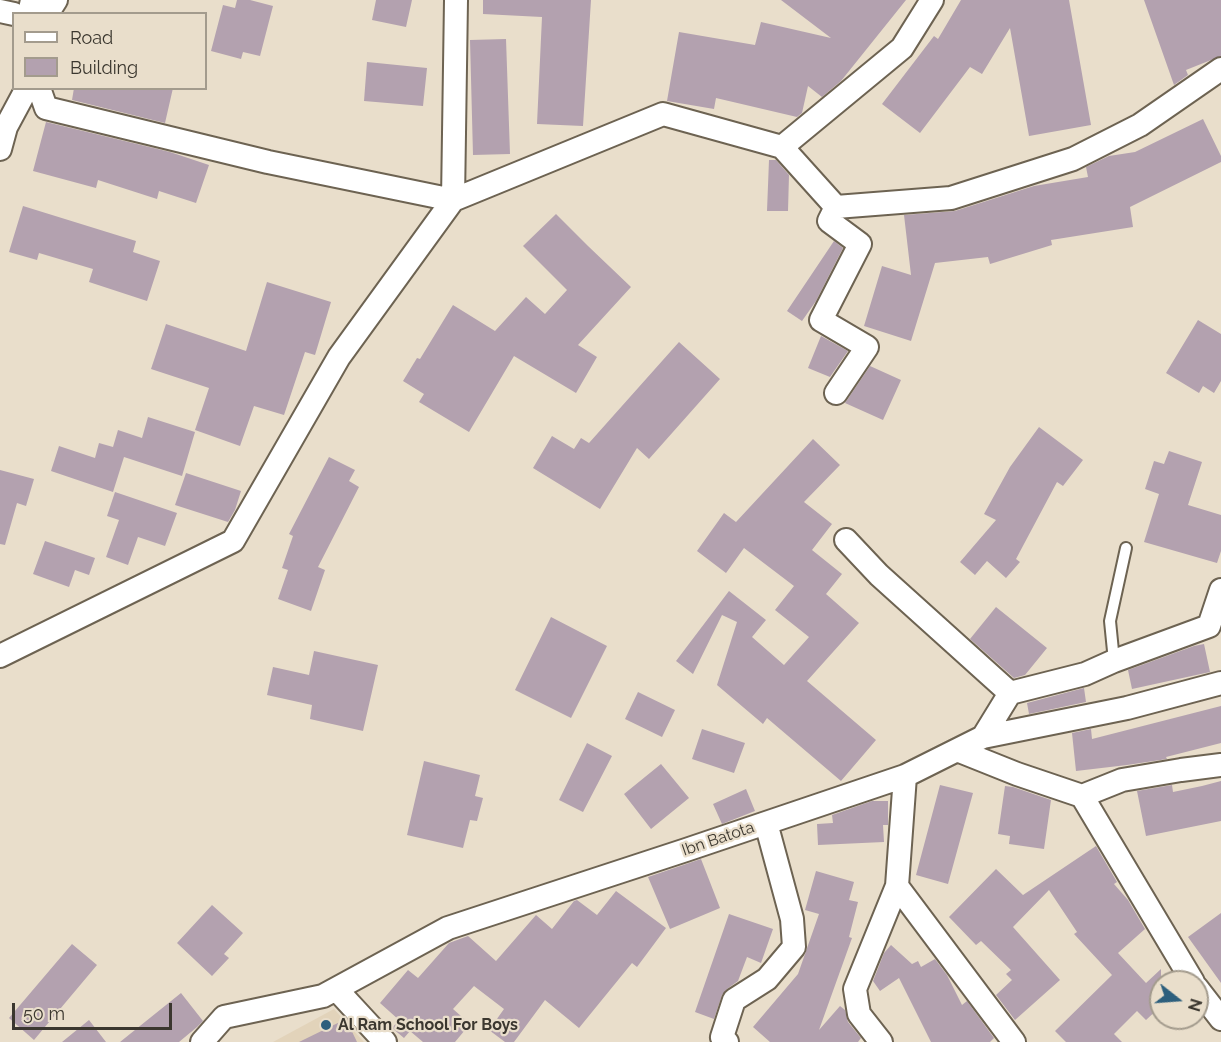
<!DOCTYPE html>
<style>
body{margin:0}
#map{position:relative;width:1221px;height:1042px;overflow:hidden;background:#e9decb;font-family:Raleway,sans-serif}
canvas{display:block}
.legend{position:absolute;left:12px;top:12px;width:195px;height:78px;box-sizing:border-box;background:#e9decb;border:2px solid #a39b8d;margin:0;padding:8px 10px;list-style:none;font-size:18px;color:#3b372f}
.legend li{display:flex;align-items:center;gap:12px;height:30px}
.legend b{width:30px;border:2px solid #a39b8d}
.north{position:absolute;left:1149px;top:970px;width:60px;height:60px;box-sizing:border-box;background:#e9decb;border:2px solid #a39b8d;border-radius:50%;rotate:107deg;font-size:16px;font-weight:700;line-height:24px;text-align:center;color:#3b372f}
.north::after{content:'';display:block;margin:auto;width:21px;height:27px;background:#2d5f7d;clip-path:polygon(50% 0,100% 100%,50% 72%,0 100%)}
.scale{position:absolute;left:12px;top:1003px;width:160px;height:27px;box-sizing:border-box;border:3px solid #3b372f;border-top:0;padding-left:8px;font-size:18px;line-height:21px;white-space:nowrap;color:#3b372f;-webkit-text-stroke:4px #e9decb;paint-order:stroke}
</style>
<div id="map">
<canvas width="1221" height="1042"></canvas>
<ul class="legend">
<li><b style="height:8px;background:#fff"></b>Road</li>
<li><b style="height:16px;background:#b3a1af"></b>Building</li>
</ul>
<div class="north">N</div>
<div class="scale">50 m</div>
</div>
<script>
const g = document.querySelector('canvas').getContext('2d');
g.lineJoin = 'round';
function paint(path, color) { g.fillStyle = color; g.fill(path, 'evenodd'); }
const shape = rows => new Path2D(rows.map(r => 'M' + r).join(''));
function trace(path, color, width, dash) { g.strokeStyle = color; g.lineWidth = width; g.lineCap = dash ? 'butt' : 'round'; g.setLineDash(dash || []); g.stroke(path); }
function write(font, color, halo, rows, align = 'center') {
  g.font = font + ' Raleway,sans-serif'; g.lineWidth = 4.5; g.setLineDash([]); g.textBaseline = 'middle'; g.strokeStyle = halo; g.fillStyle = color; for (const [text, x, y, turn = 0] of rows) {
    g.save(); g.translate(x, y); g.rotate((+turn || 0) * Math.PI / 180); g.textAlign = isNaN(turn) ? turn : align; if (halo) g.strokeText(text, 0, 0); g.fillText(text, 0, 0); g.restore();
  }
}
const built = shape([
 [334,1009,364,1042,273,1042]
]);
const building = shape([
 [237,0,250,0,273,6,260,56,243,52,241,59,211,51,223,5,235,8],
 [376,0,412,0,406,27,372,20],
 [483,0,591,0,583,126,537,124,542,17,483,14],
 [781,0,906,0,841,81,822,97,808,86,802,113,797,117,716,98,714,109,667,101,679,32,755,45,761,22,831,38],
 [961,0,1069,0,1091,125,1029,136,1010,28,982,74,970,67,920,133,882,104,934,36,938,39],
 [1144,0,1221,0,1221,56,1186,70,1188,75,1174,85],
 [506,39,510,154,473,155,470,40],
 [367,62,427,68,423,106,364,101],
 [74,88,173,88,165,123,72,100],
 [1203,119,1221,156,1221,162,1130,207,1133,227,1051,240,1052,245,990,264,988,257,935,263,911,341,864,326,882,266,911,275,904,215,955,211,1034,186,1088,177,1086,167,1109,156,1135,152],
 [46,122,170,152,209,165,196,203,159,191,157,199,98,180,96,188,33,171],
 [769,160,776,160,789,175,788,211,767,211],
 [23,206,136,241,133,252,160,261,147,301,89,282,93,269,39,253,37,260,9,252],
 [556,214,588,246,631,287,578,345,597,357,576,393,514,356,469,432,419,402,424,394,403,381,417,358,420,359,453,305,495,331,526,297,545,314,567,290,523,246],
 [834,241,843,248,816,301,802,321,787,311],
 [267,282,331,302,315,355,305,352,284,415,254,406,240,446,195,430,209,388,151,369,166,324,246,351],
 [1198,320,1221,334,1221,381,1214,393,1203,386,1199,393,1166,373],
 [821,336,848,351,830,377,808,368],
 [679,342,720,379,649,459,637,448,600,509,533,468,552,436,574,449,581,438,589,443],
 [870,366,901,380,883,420,845,403],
 [148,417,195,432,182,476,124,457,113,492,51,471,59,446,95,458,99,443,113,447,118,430,142,438],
 [1039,427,1083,460,1063,486,1057,482,1016,559,1020,562,1006,578,987,561,975,575,960,562,996,520,984,514,1010,467],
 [813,439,840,465,804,502,832,524,812,550,842,574,826,594,859,623,807,681,876,740,841,781,767,718,763,724,717,685,737,622,722,615,693,674,676,661,729,591,766,620,752,637,784,665,809,637,775,610,794,586,744,548,726,573,697,551,724,513,736,522],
 [1169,451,1202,462,1188,505,1221,515,1221,551,1217,563,1144,542,1159,494,1145,489,1154,461,1164,464],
 [329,457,355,470,349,481,359,487,318,567,325,570,311,611,278,599,288,570,282,568,293,536,289,534],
 [0,470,34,479,26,506,17,503,5,545,0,544],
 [186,473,241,491,235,510,228,522,175,505],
 [115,492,177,513,165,546,138,537,128,565,106,557,119,520,107,516],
 [45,541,95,558,89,575,75,570,69,587,33,574],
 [996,607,1047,648,1025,675,1014,678,970,639],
 [551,617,607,646,571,718,515,690],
 [1204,644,1210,672,1132,689,1128,670,1194,646],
 [314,651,378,665,363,731,310,719,312,705,267,695,273,667,309,675],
 [1084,688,1086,702,1029,714,1027,703],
 [638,692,675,710,662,737,625,719],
 [1221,706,1221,743,1166,757,1167,759,1127,765,1076,771,1072,733,1091,729,1092,739],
 [702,729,745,743,734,773,692,759],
 [587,743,612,756,583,812,559,800],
 [424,761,480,775,475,796,483,798,477,821,470,820,463,848,407,835],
 [661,764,689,798,651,829,624,794],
 [1221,781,1221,821,1146,836,1137,791,1172,785,1173,792,1202,786],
 [940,785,973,793,948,884,916,875],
 [1005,786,1013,787,1051,800,1044,849,1009,844,1010,836,998,834],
 [746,789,755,811,722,824,713,804],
 [872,801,888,801,888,825,883,825,884,842,818,845,817,824,833,823,832,815],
 [1096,846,1117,882,1114,884,1128,900,1145,929,1118,953,1146,983,1161,969,1161,1006,1146,1020,1137,1011,1114,1034,1122,1042,1066,1042,1055,1031,1112,975,1074,934,1077,932,1049,890,1013,927,1060,980,1015,1020,996,995,1012,980,1006,974,1011,970,981,941,976,945,949,917,996,869,1023,895],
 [701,859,720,908,670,929,648,877],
 [816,871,854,882,849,900,858,902,849,937,852,938,819,1030,840,1006,845,1010,848,1022,861,1038,858,1042,770,1042,753,1027,798,974,819,914,805,910],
 [616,891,666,928,637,967,632,963,579,1028,545,1000,514,1042,505,1042,489,1030,504,1009,474,986,453,1009,470,1024,455,1042,423,1042,410,1031,404,1038,392,1028,399,1020,380,1003,408,970,418,978,449,943,468,936,496,961,536,915,552,929,574,901,577,900,597,915],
 [212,905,243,933,224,954,229,958,212,976,177,943],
 [1221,913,1221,983,1188,937],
 [729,914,773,929,761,963,747,957,738,981,727,989,722,995,714,1019,695,1012],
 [72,944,97,965,34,1040,9,1018],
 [891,945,912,964,918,961,921,967,935,959,947,975,962,1005,967,1001,994,1038,990,1042,931,1042,899,978,880,991,873,981,884,953],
 [181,993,203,1021,197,1027,179,1042,120,1042],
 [346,1019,357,1042,299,1042],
 [89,1020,106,1042,62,1042]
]);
const service = shape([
 [1114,661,1110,621,1126,548]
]);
const minor = shape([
 [0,11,14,14],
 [29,14,32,0],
 [47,14,56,0],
 [39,88,46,108,268,162,453,200,663,114,782,147,836,207,951,198,1073,159,1140,125,1221,69],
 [782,147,902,48,932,0],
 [0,149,6,127,27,88],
 [836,393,867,347,821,320,860,244,829,221,836,207],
 [846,540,879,575,1010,693],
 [0,656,233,541,339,357,453,200,456,0],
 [983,737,1010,693,1085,674,1114,661,1209,626,1221,590],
 [957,750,1017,774,1082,796,1193,982],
 [1082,796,1122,780,1181,770,1221,765],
 [897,886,1014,1042],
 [1197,988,1221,1019],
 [336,989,385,1042],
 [202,1042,224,1017,323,996,448,928,686,850,905,776,983,737,1127,708,1221,683],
 [727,1042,722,1037,734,1000,767,979,794,947,792,919,766,823],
 [881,1042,859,1014,855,989,897,886,905,776]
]);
const markers = [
 [326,1025,6,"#2d5f7d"]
];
const streetNames = [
 ["Ibn Batota",718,839,-19]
];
const poiNames = [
 ["Al Ram School For Boys",338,1025]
];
paint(built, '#e2d3ba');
paint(building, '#b3a1af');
trace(service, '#6d6352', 14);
trace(minor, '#6d6352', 26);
trace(service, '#fff', 10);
trace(minor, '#fff', 22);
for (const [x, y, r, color] of markers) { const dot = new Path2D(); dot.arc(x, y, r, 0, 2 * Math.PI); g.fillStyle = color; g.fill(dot); trace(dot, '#e9decb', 2); }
write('16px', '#3b372f', '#e9decb', streetNames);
write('bold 16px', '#3b372f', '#e9decb', poiNames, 'left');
</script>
